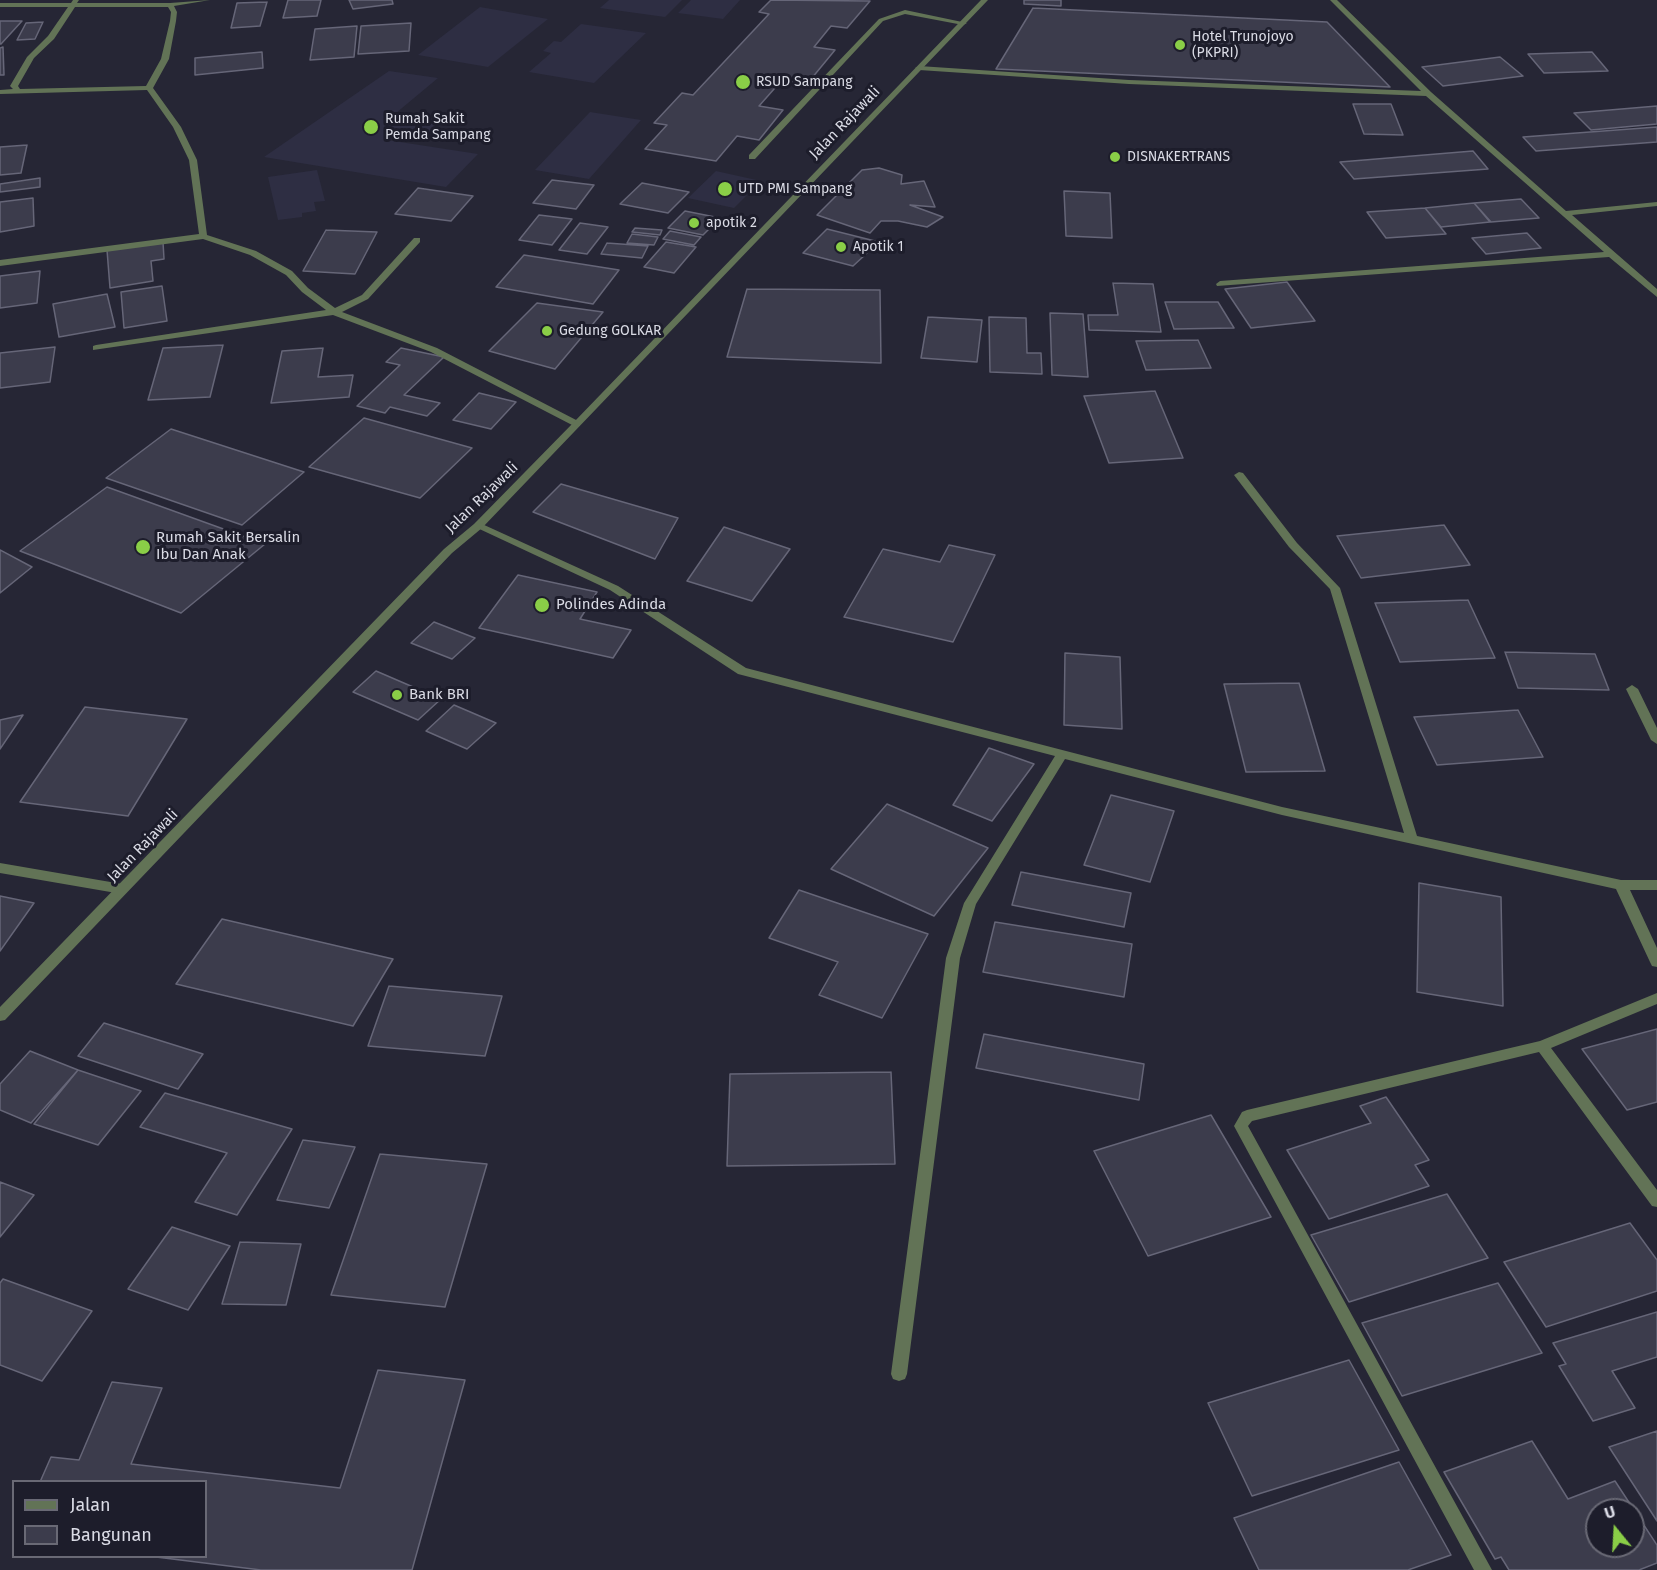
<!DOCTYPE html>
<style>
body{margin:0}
#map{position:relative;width:1657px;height:1570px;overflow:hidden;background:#262635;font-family:"Fira Sans",sans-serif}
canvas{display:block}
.legend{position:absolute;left:12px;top:1480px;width:195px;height:78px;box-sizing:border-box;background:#1d1d2b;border:2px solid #696975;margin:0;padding:8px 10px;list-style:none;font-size:18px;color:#dadbe5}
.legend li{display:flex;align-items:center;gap:12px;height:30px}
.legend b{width:30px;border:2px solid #696975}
.north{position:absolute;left:1585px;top:1498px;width:60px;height:60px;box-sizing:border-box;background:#1d1d2b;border:2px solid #696975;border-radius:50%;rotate:342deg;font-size:16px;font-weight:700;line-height:24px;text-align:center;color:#dadbe5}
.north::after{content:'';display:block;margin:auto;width:21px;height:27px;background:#8ace47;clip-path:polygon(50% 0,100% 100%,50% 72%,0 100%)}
</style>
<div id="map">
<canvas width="1657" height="1570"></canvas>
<ul class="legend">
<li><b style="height:8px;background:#627356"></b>Jalan</li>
<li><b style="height:16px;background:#3c3c4c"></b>Bangunan</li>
</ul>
<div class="north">U</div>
</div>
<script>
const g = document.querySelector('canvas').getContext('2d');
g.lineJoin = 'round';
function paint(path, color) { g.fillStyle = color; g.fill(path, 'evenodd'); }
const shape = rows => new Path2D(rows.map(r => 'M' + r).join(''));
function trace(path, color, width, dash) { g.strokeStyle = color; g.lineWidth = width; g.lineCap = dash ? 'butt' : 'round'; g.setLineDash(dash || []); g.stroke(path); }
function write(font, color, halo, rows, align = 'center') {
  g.font = font + ' "Fira Sans",sans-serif'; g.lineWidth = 6; g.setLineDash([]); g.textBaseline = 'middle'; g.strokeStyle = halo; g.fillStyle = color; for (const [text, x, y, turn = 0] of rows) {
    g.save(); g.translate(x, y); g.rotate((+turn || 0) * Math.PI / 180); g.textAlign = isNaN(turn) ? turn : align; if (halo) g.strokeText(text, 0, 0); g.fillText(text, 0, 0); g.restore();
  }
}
const built = shape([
 [609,0,682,0,665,17,600,8],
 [691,0,740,0,723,19,678,13],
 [480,7,548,19,488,67,418,55],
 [581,24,646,33,594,83,529,72,551,53,543,51,554,41,561,42],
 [389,71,438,78,384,123,429,115,438,131,387,140,478,154,446,187,264,157],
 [590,112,641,120,589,179,535,170],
 [317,170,325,201,314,202,316,211,302,213,302,217,278,220,268,177],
 [716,171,761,181,734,208,688,198]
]);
const building = shape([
 [288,0,321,0,317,16,283,18,288,0],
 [349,0,392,0,393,4,353,9,349,0],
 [771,0,870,1,847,28,831,26,814,47,835,50,807,84,782,80,759,106,783,110,759,140,737,136,716,161,645,149,667,125,654,123,682,93,693,95,769,14,759,12,771,0],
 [1024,0,1061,0,1061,6,1024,4,1024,0],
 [267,2,260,26,231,28,237,3,267,2],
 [1033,8,1327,22,1390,87,996,69,1033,8],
 [0,21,22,21,1,44,0,44,0,21],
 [43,22,35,39,17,40,26,23,43,22],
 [411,23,409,51,358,54,361,26,411,23],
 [357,26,354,57,310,60,315,29,357,26],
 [3,47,4,75,0,75,0,48,3,47],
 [262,52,263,68,195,75,195,58,262,52],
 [1592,52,1608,71,1544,73,1528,54,1592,52],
 [1500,57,1523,76,1443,86,1422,67,1500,57],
 [1353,104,1391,104,1403,135,1364,134,1353,104],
 [1657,106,1657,124,1591,130,1574,113,1657,106],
 [1657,127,1657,142,1536,151,1523,137,1657,127],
 [27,145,21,173,0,175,0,147,27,145],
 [1473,151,1488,169,1354,179,1340,162,1473,151],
 [879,168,902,175,901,184,924,181,935,207,910,205,943,217,927,227,898,221,881,221,870,233,817,215,862,170,879,168],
 [40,178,40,187,0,192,0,184,40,178],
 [552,180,594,185,576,209,533,203,552,180],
 [642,183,689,192,668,213,620,204,642,183],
 [418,188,473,196,451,221,395,214,418,188],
 [1064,191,1110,193,1112,238,1066,236,1064,191],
 [33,198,34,226,0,232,0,202,33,198],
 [1521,199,1539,218,1491,222,1474,203,1521,199],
 [1474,203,1490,222,1441,227,1425,208,1474,203],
 [1425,208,1446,234,1386,238,1367,212,1425,208],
 [685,211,720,218,703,235,668,228,685,211],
 [539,215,572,219,552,245,519,240,539,215],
 [580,223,608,227,587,254,559,250,580,223],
 [635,228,662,230,660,235,632,232,635,228],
 [827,229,879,242,853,266,803,253,827,229],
 [326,230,377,232,355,274,303,271,326,230],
 [670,231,701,237,694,245,663,239,670,231],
 [1527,233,1541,248,1486,254,1472,238,1527,233],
 [632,234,658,237,654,245,627,243,632,234],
 [163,242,164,259,151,261,153,281,110,288,107,250,163,242],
 [666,242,696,247,674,273,644,267,666,242],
 [607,243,648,246,642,258,601,254,607,243],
 [524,255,619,270,593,304,496,287,524,255],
 [40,271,37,303,0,308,0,276,40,271],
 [1287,282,1315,321,1251,328,1225,289,1287,282],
 [1113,283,1153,284,1161,332,1089,330,1088,315,1118,315,1113,283],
 [162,286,167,321,124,328,121,292,162,286],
 [747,289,880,290,881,363,727,357,747,289],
 [107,294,115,327,59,337,53,304,107,294],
 [1165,302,1218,302,1234,328,1174,329,1165,302],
 [537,303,603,312,555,369,489,351,537,303],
 [1050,313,1083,314,1088,377,1052,375,1050,313],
 [928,317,982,320,977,362,921,358,928,317],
 [989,317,1026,318,1027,353,1041,353,1042,374,990,372,989,317],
 [1198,340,1211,368,1146,370,1136,341,1198,340],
 [223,345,210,397,148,400,163,348,223,345],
 [55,347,50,382,0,388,0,353,55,347],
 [323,348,318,377,353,375,349,397,271,403,282,351,323,348],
 [401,348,444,357,404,395,440,403,427,416,390,407,385,413,357,406,400,365,386,362,401,348],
 [1155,391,1183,458,1109,463,1084,396,1155,391],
 [479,393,516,402,491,429,453,420,479,393],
 [364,418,472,448,420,498,309,467,364,418],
 [171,429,304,472,242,525,106,478,171,429],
 [561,484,678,518,655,559,533,512,561,484],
 [107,487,265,544,181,613,20,551,107,487],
 [1444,525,1470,565,1361,578,1337,536,1444,525],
 [724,527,790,549,752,601,687,581,724,527],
 [949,545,995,555,953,642,844,617,883,549,940,562,949,545],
 [0,550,32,567,0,593,0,550],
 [518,575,597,592,580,619,631,630,613,658,479,628,518,575],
 [1468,600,1495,658,1400,662,1375,603,1468,600],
 [434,622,475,638,452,659,411,643,434,622],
 [1505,652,1595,654,1609,690,1518,688,1505,652],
 [1065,653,1120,657,1122,729,1064,725,1065,653],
 [376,671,441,699,418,720,353,692,376,671],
 [1299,683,1325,771,1246,772,1224,684,1299,683],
 [454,705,496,723,467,749,426,731,454,705],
 [85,707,187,719,128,816,20,802,85,707],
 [1518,710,1543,757,1437,765,1414,717,1518,710],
 [23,715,0,749,0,720,23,715],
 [989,748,1034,764,992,821,953,805,989,748],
 [1111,795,1174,811,1150,882,1084,865,1111,795],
 [887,804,988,848,934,916,831,869,887,804],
 [1021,872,1131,893,1124,927,1012,905,1021,872],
 [1419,883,1501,897,1503,1006,1417,992,1419,883],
 [799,890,928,934,882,1018,819,995,838,962,769,938,799,890],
 [0,896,34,903,0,951,0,896],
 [222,919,393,959,353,1026,176,984,222,919],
 [995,922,1132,944,1124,997,983,972,995,922],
 [389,986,502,996,485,1056,368,1046,389,986],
 [104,1023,203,1054,178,1089,78,1056,104,1023],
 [1657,1029,1657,1102,1627,1110,1582,1049,1657,1029],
 [984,1034,1144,1064,1139,1100,976,1068,984,1034],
 [30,1051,78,1070,31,1123,0,1110,0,1084,30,1051],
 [78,1070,141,1091,98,1145,34,1124,78,1070],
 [891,1072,895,1164,727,1166,730,1074,891,1072],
 [165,1093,292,1129,237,1215,195,1202,227,1153,140,1127,165,1093],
 [1386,1097,1429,1160,1415,1165,1429,1186,1329,1219,1287,1150,1371,1123,1360,1106,1386,1097],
 [1211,1115,1271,1217,1148,1256,1094,1151,1211,1115],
 [303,1140,355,1147,329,1208,277,1200,303,1140],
 [380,1154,487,1164,445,1307,331,1295,380,1154],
 [0,1182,34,1195,0,1237,0,1182],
 [1447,1194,1488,1258,1349,1302,1311,1235,1447,1194],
 [1630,1223,1657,1260,1657,1291,1546,1327,1504,1262,1630,1223],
 [172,1227,230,1246,188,1310,128,1289,172,1227],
 [240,1242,301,1244,286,1305,222,1304,240,1242],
 [3,1279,92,1311,42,1381,0,1365,0,1283,3,1279],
 [1498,1283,1542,1353,1402,1396,1362,1323,1498,1283],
 [1657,1312,1657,1357,1612,1371,1635,1408,1593,1421,1559,1366,1566,1364,1553,1343,1657,1312],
 [1349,1360,1399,1450,1252,1496,1208,1403,1349,1360],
 [378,1370,465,1380,412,1570,261,1570,148,1556,206,1556,206,1482,40,1482,51,1457,79,1460,112,1382,162,1388,131,1464,340,1488,378,1370],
 [1657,1431,1657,1521,1609,1447,1657,1431],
 [1532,1441,1568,1499,1615,1481,1657,1545,1657,1563,1639,1570,1509,1570,1501,1557,1495,1559,1444,1472,1532,1441],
 [1597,1510,1633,1510,1633,1546,1597,1546,1597,1510],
 [1399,1462,1451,1555,1408,1570,1259,1570,1234,1518,1399,1462]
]);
const service = shape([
 [905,10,967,23,963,25,905,14,883,21,755,159,749,159,749,155,879,19,905,10]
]);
const minor = shape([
 [73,0,79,0,77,3,170,3,210,0,174,6,177,12,176,21,169,59,153,88,181,127,197,160,207,235,256,251,292,271,308,288,335,308,362,295,414,238,420,238,420,242,368,299,342,312,437,348,580,422,580,426,574,426,431,352,333,315,93,350,93,346,96,345,326,310,302,292,286,275,250,255,203,239,0,266,0,260,199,234,189,160,173,127,147,90,0,94,0,90,13,89,10,86,27,57,48,36,68,7,0,7,0,3,71,3,73,0],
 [75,7,168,7,171,12,170,21,161,59,146,86,20,89,18,86,34,58,54,39,75,7],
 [1330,0,1337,0,1431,92,1566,211,1657,202,1657,206,1572,215,1657,289,1657,297,1609,257,1217,286,1216,284,1220,281,1604,252,1426,96,1129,84,919,70,915,68,919,66,1129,80,1421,91,1330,0],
 [1239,472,1243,473,1297,543,1340,588,1417,836,1621,880,1657,880,1657,890,1630,890,1657,948,1657,967,1652,966,1650,962,1616,889,1282,815,1065,759,976,904,960,958,907,1374,905,1379,899,1381,893,1379,891,1374,946,958,964,903,1055,756,738,674,610,590,473,526,478,523,482,524,618,586,746,668,1282,807,1404,833,1330,589,1289,547,1234,475,1239,472],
 [1632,685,1638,689,1657,728,1657,744,1651,740,1626,689,1632,685],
 [0,863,122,884,126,886,128,889,126,892,122,894,0,873,0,863],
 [1657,993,1657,1004,1551,1048,1657,1190,1657,1207,1652,1206,1539,1052,1252,1121,1248,1126,1492,1570,1474,1570,1234,1126,1242,1112,1247,1110,1540,1041,1657,993]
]);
const tertiary = shape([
 [981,0,988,0,482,528,452,553,5,1020,0,1021,0,1007,444,549,474,524,574,422,981,0]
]);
const markers = [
 [1180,45,6,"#8ace47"],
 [743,82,8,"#8ace47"],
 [371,127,8,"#8ace47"],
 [1115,157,6,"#8ace47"],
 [725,189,8,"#8ace47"],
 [694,223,6,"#8ace47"],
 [841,247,6,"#8ace47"],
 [547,331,6,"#8ace47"],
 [143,547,8,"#8ace47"],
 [542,605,8,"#8ace47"],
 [397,695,6,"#8ace47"]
];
const farPoinames = [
 ["Hotel Trunojoyo",1192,37],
 ["(PKPRI)",1192,53],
 ["RSUD Sampang",756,82],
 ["Rumah Sakit",385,119],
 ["Pemda Sampang",385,135],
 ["DISNAKERTRANS",1127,157],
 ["UTD PMI Sampang",738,189],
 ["apotik 2",706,223],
 ["Apotik 1",853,247],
 ["Gedung GOLKAR",559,331]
];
const streetNames = [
 ["Jalan Rajawali",845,123,-46],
 ["Jalan Rajawali",482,498,-44],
 ["Jalan Rajawali",143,846,-46]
];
const poiNames = [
 ["Rumah Sakit Bersalin",156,538],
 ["Ibu Dan Anak",156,555],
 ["Polindes Adinda",556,605],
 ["Bank BRI",409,695]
];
paint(built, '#2e2e43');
paint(building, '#3c3c4c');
trace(building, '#666678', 1.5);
paint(service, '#627356');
paint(minor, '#627356');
paint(tertiary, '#627356');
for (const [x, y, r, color] of markers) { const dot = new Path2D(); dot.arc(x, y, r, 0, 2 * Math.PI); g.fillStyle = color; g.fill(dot); trace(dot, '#1d1d2b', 2); }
write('14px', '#dadbe5', '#1d1d2b', farPoinames, 'left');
write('15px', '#dadbe5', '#1d1d2b', streetNames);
write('15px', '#dadbe5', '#1d1d2b', poiNames, 'left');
</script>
